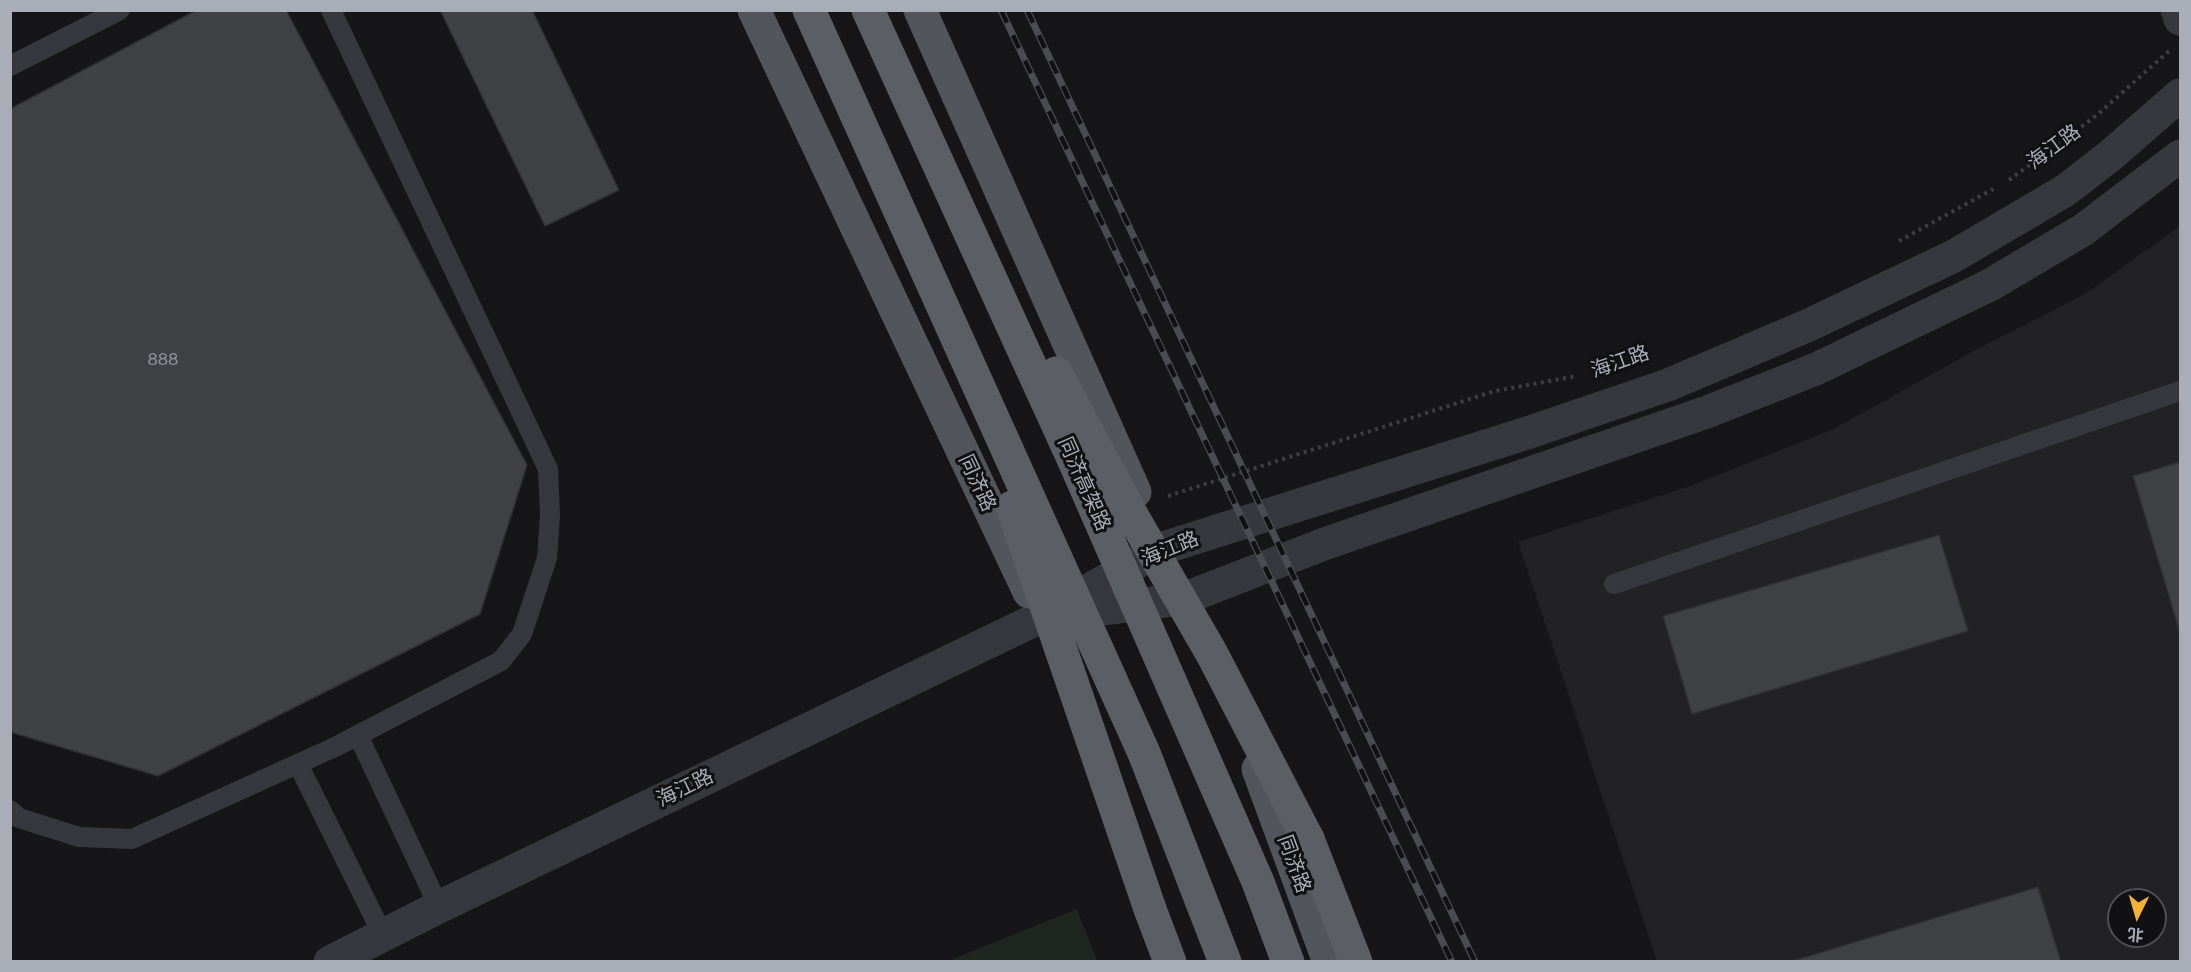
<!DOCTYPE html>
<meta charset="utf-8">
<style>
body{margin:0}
#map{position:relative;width:2191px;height:972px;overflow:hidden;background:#161618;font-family:"Public Sans","Noto Sans SC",sans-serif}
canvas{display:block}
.frame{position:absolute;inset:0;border:12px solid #a8adb8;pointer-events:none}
.north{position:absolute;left:2107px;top:888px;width:60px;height:60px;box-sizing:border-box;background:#111113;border:2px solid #4d4f55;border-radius:50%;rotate:185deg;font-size:16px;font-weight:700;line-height:24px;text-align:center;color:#a8adb8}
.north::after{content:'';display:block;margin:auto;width:21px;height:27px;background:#f2b134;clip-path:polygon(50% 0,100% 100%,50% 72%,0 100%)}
</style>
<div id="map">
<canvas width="2191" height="972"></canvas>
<div class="frame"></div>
<div class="north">北</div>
</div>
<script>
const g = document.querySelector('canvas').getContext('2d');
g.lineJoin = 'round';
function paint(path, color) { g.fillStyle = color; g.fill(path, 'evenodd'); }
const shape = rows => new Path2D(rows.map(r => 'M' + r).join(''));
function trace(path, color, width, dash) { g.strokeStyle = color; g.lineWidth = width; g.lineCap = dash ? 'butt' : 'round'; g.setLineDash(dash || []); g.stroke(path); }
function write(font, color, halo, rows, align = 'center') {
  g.font = font + ' "Public Sans","Noto Sans SC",sans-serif'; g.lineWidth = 6; g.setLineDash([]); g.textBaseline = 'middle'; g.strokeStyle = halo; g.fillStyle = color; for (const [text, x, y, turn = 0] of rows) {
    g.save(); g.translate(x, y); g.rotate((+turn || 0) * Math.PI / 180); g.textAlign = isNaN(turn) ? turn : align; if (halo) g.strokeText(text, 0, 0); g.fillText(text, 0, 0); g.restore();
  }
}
const built = shape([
 [2180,226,2180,961,1657,961,1518,542,1687,487,1834,429,1966,355,2085,294],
 [2119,900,2155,900,2155,936,2119,936]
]);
const green = shape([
 [1077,909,1097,961,948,961]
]);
const building = shape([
 [197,10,286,10,527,465,480,614,158,776,10,732,10,109,197,10],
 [440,10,532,10,619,190,545,226,440,10],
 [2180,462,2180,633,2133,476,2180,462],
 [1939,535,1968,631,1692,714,1663,616,1939,535],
 [2038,887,2061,962,1789,962,2038,887]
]);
const path = shape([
 [2009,180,2097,115,2169,51],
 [1899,241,1997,187],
 [1168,496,1495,391,1577,376]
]);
const service = shape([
 [10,66,120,10],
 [1614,584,2180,391],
 [358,735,439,907],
 [298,764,383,935],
 [10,810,19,818,79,837,132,839,335,747,501,661,522,634,547,558,550,515,548,469,331,10]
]);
const minor = shape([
 [2177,10,2180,19],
 [330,962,439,907,1041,617]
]);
const tertiary = shape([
 [1049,613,1160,549,1527,433,1668,385,1809,325,1954,256,2066,190,2111,155,2180,95],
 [1057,615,1183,599,1324,544,1707,412,1816,369,1990,285,2083,230,2180,156]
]);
const primary = shape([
 [754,10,1029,592],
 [920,10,1135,492],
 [1258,769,1329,962]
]);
const trunk = shape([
 [1308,839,1356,962],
 [1150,909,1170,962]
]);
const rail = shape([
 [1001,10,1452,962],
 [1027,10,1475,962]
]);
const trunkBridge = shape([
 [809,10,1144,753,1225,962],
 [868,10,1074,461,1258,882,1288,962],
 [1056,373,1133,517,1212,654,1308,839],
 [1012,507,1150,909]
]);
const numberNames = [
 ["888",163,360]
];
const streetNames = [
 ["海江路",2054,147,-36],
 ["海江路",1620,362,-19],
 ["同济路",977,483,65],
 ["同济高架路",1084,484,66],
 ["海江路",1170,549,-22],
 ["海江路",685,788,-26],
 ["同济路",1294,864,70]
];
paint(built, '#222225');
paint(green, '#1e261f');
paint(building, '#404145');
trace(building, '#303034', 1.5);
trace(path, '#3d3f44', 4, [3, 4.5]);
trace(service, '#37383d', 20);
trace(minor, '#37383d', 33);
trace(tertiary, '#37383d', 33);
trace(primary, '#53555c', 33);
trace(trunk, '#5b5e65', 33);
trace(rail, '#4a4c52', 7);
trace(rail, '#111113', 4.5, [14]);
trace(trunkBridge, '#5b5e65', 33);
write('16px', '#8e929b', null, numberNames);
write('20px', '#a8adb8', '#111113', streetNames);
</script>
